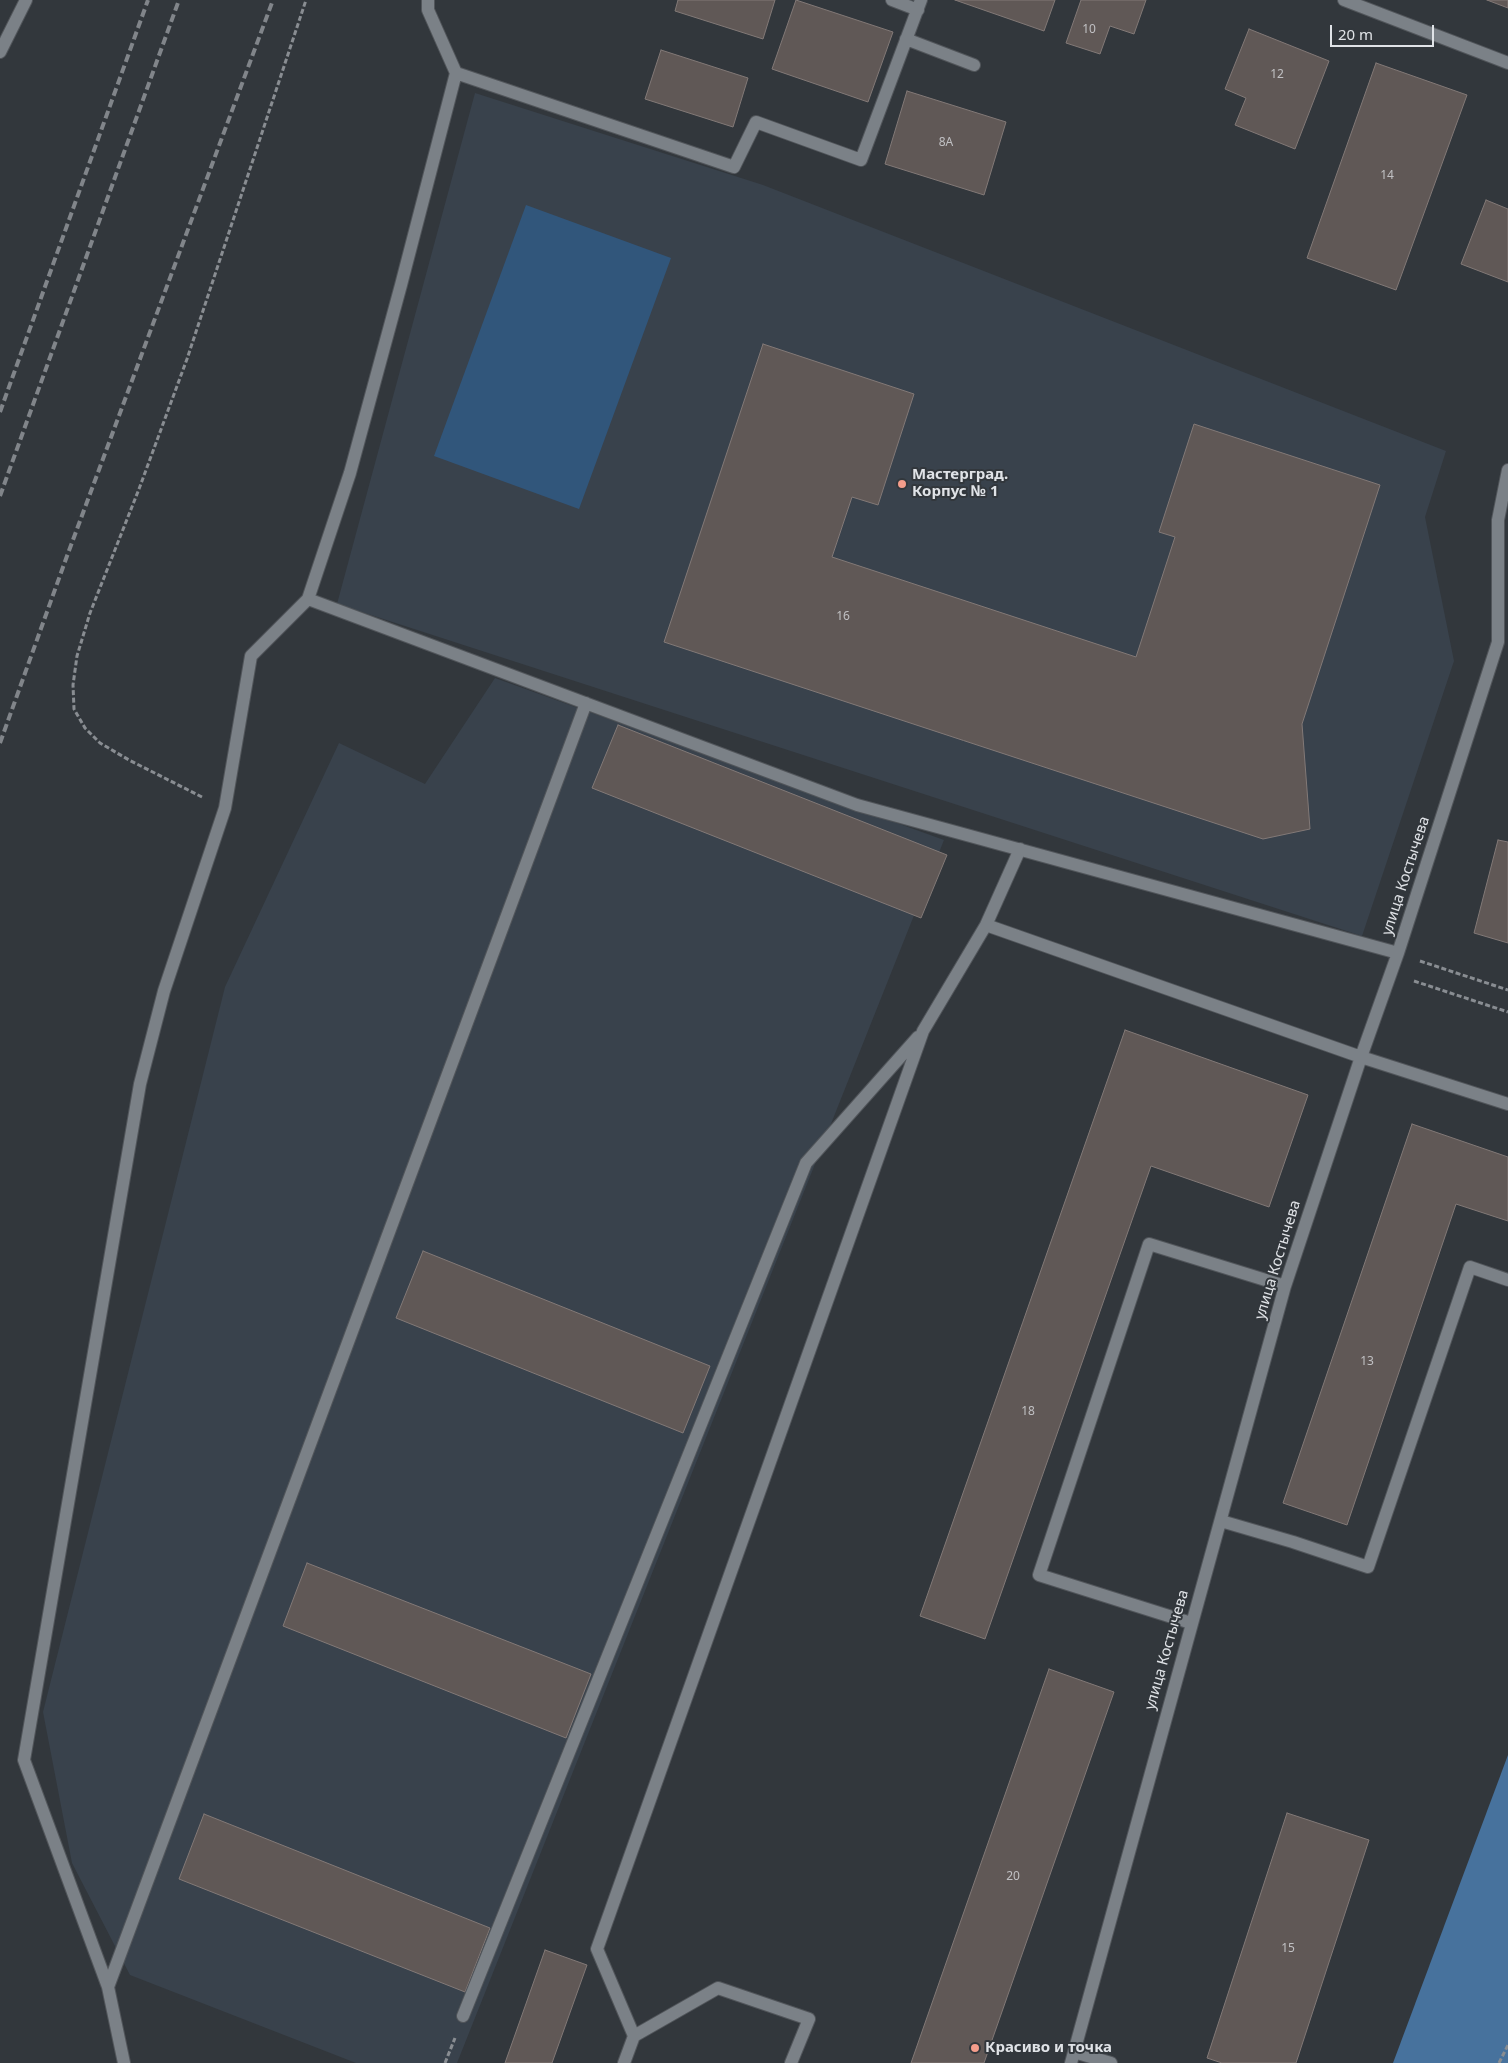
<!DOCTYPE html>
<meta charset="utf-8">
<style>
body{margin:0}
#map{position:relative;width:1508px;height:2063px;overflow:hidden;background:#32373c;font-family:"Noto Sans",sans-serif}
canvas{display:block}
.scale{position:absolute;left:1330px;top:25px;width:104px;height:22px;box-sizing:border-box;border:2px solid #e0e3e7;border-top:0;padding-left:6px;font-size:15px;line-height:18px;white-space:nowrap;color:#e0e3e7;-webkit-text-stroke:4px #32373c;paint-order:stroke}
</style>
<div id="map">
<canvas width="1508" height="2063"></canvas>
<div class="scale">20 m</div>
</div>
<script>
const g = document.querySelector('canvas').getContext('2d');
g.lineJoin = 'round';
function paint(path, color) { g.fillStyle = color; g.fill(path, 'evenodd'); }
const shape = rows => new Path2D(rows.map(r => 'M' + r).join(''));
function trace(path, color, width, dash) { g.strokeStyle = color; g.lineWidth = width; g.lineCap = dash ? 'butt' : 'round'; g.setLineDash(dash || []); g.stroke(path); }
function write(font, color, halo, rows, align = 'center') {
  g.font = font + ' "Noto Sans",sans-serif'; g.lineWidth = 4; g.setLineDash([]); g.textBaseline = 'middle'; g.strokeStyle = halo; g.fillStyle = color; for (const [text, x, y, turn = 0] of rows) {
    g.save(); g.translate(x, y); g.rotate((+turn || 0) * Math.PI / 180); g.textAlign = isNaN(turn) ? turn : align; if (halo) g.strokeText(text, 0, 0); g.fillText(text, 0, 0); g.restore();
  }
}
const built = shape([
 [475,93,763,185,1446,451,1425,517,1454,661,1362,936,337,604],
 [495,678,944,840,457,2063,356,2063,130,1975,72,1863,43,1712,225,987,339,743,425,784]
]);
const green = shape([
 [526,205,671,258,579,509,434,456]
]);
const forest = shape([
 [1508,1755,1508,2063,1393,2063]
]);
const building = shape([
 [678,0,775,0,763,39,675,11,678,0],
 [796,0,893,32,868,102,772,69,796,0],
 [955,0,1055,0,1044,31,955,0],
 [1081,0,1146,0,1134,34,1110,26,1100,54,1066,43,1081,0],
 [1487,0,1508,0,1508,8,1487,0],
 [1249,29,1329,61,1295,149,1235,125,1246,98,1225,89,1249,29],
 [661,50,748,78,733,127,645,99,661,50],
 [1376,63,1467,95,1396,290,1307,258,1376,63],
 [907,91,1006,122,984,195,885,164,907,91],
 [1486,200,1508,209,1508,282,1461,264,1486,200],
 [763,344,914,394,878,505,852,497,832,557,1136,657,1175,537,1159,532,1194,424,1380,485,1302,724,1310,829,1263,839,664,642,763,344],
 [618,725,947,855,921,918,592,788,618,725],
 [1498,840,1508,842,1508,943,1474,933,1498,840],
 [1125,1030,1308,1095,1269,1207,1151,1166,985,1639,920,1616,1125,1030],
 [1412,1124,1508,1157,1508,1221,1456,1204,1347,1525,1283,1503,1412,1124],
 [423,1251,710,1366,683,1433,396,1318,423,1251],
 [307,1563,591,1674,566,1738,283,1626,307,1563],
 [1049,1669,1114,1692,984,2063,911,2063,1049,1669],
 [1287,1813,1369,1840,1296,2063,1222,2063,1207,2058,1287,1813],
 [204,1814,490,1928,465,1992,179,1879,204,1814],
 [545,1950,587,1965,552,2063,505,2063,545,1950]
]);
const path = shape([
 [202,797,129,760,100,743,85,728,74,709,73,685,77,656,90,613,139,489,187,359,306,0],
 [1420,961,1508,990],
 [1414,981,1508,1012],
 [445,2063,455,2038],
 [1499,2063,1508,2045]
]);
const minor = shape([
 [892,0,918,10],
 [1344,0,1508,63],
 [906,39,974,65],
 [0,52,26,0],
 [456,73,734,167,756,122,861,160,921,0],
 [308,599,857,805,1398,953],
 [986,925,1020,849],
 [1221,1521,1293,1542,1368,1567,1470,1267,1508,1280],
 [1191,1623,1039,1575,1149,1244,1285,1286],
 [108,1987,586,703],
 [463,2016,806,1163,918,1037],
 [634,2036,597,1949,923,1031,986,925,1361,1057,1508,1104],
 [1074,2052,1111,2063],
 [124,2063,108,1987,24,1760,140,1084,164,991,225,808,251,656,308,599,350,473,401,285,456,73,428,10,428,0],
 [624,2063,634,2036,718,1988,809,2019,791,2063],
 [1071,2063,1285,1286,1361,1057,1398,953,1498,642,1498,520,1508,470]
]);
const rail = shape([
 [0,412,148,0],
 [0,496,179,0],
 [0,743,67,556,273,0]
]);
const markers = [
 [902,484,5,"#f49d8b"],
 [975,2048,5,"#f49d8b"]
];
const numberNames = [
 ["10",1089,30],
 ["12",1277,75],
 ["8А",946,143],
 ["14",1387,176],
 ["16",843,617],
 ["13",1367,1362],
 ["18",1028,1412],
 ["20",1013,1877],
 ["15",1288,1949]
];
const poiNames = [
 ["Мастерград.",912,475],
 ["Корпус № 1",912,492],
 ["Красиво и точка",985,2048]
];
const streetNames = [
 ["улица Костычева",1406,876,-72],
 ["улица Костычева",1278,1260,-73],
 ["улица Костычева",1167,1650,-74]
];
paint(built, '#39424c');
paint(green, '#31567b');
paint(forest, '#47729d');
paint(building, '#605856');
trace(building, '#827977', 1);
trace(minor, '#51555a', 14);
trace(path, '#898d92', 3, [5, 2.5]);
trace(minor, '#7b8187', 12);
trace(rail, '#81858a', 4, [8, 4]);
for (const [x, y, r, color] of markers) { const dot = new Path2D(); dot.arc(x, y, r, 0, 2 * Math.PI); g.fillStyle = color; g.fill(dot); trace(dot, '#32373c', 2); }
write('12px', '#c0c0c3', null, numberNames);
write('bold 15px', '#e0e3e7', '#32373c', poiNames, 'left');
write('15px', '#e0e3e7', '#32373c', streetNames);
</script>
